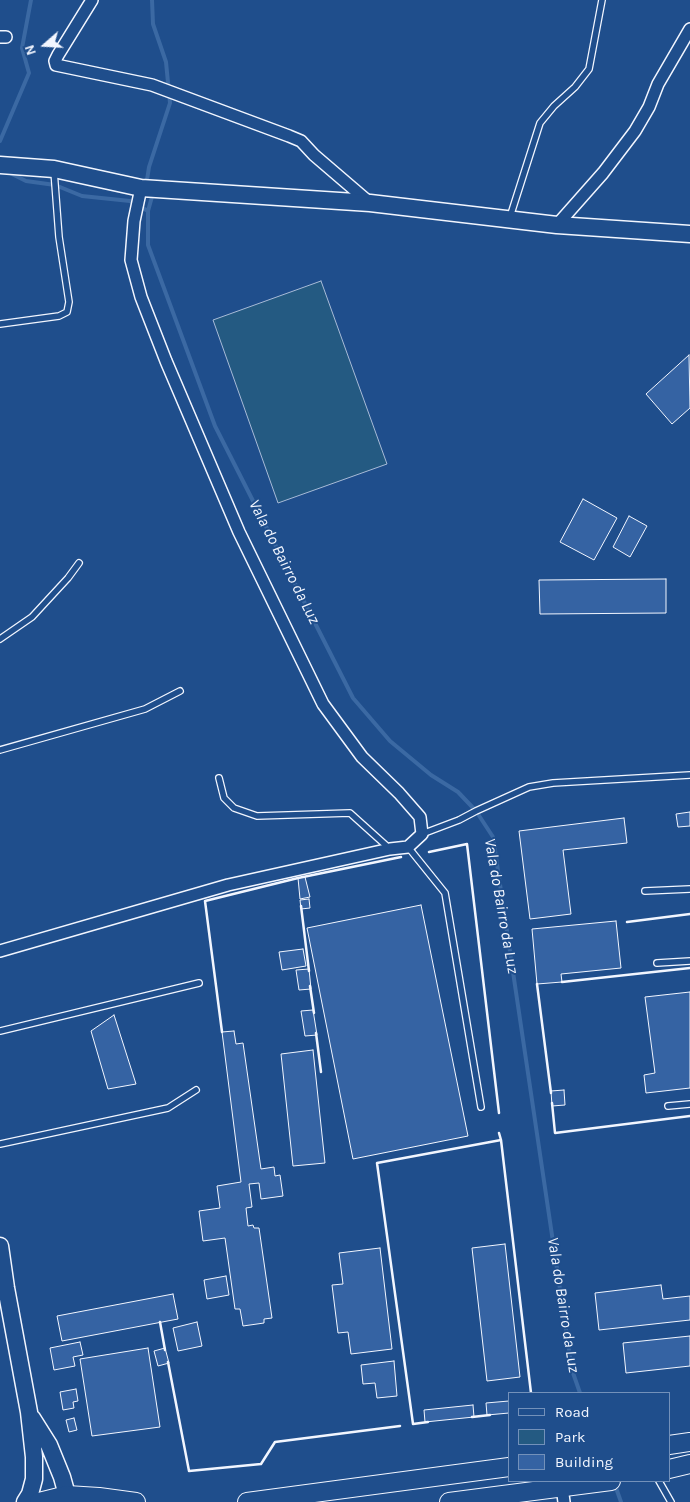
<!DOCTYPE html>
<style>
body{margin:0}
#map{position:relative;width:690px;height:1502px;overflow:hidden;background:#1f4e8c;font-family:Karla,sans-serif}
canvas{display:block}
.legend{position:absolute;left:508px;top:1392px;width:162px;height:90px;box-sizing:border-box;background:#1f4e8c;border:1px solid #7391ba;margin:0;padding:6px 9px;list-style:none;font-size:15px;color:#f2f6ff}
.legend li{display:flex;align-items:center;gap:10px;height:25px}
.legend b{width:25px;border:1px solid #7391ba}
.north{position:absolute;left:20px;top:20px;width:50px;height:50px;-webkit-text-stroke:4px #1f4e8c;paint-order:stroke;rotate:251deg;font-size:14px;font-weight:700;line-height:20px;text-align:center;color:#f2f6ff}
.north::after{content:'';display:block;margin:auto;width:18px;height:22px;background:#f2f6ff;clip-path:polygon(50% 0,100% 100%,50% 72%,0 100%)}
</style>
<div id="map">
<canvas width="690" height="1502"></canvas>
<ul class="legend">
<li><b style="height:6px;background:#1f4e8c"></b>Road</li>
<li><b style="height:14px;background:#245a82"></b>Park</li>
<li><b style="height:14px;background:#3563a3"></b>Building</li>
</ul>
<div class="north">N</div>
</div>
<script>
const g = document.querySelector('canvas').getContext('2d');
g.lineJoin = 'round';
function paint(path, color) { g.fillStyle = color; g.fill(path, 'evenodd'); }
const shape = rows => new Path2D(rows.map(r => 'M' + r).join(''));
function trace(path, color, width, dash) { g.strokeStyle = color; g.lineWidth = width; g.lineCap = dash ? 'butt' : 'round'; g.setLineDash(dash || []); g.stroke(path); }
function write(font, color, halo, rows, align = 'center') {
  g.font = font + ' Karla,sans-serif'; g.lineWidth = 4; g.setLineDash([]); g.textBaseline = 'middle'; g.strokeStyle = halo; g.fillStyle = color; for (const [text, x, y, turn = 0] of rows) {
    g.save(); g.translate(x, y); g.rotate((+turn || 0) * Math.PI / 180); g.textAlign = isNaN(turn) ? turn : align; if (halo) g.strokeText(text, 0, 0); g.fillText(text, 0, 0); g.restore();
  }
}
const green = shape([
 [321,281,387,464,278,503,213,320,321,281]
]);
const stream = shape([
 [0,141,29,73,22,48,31,0],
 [10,173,26,181,55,185,82,196,130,201,148,211,148,245,215,426,353,698,390,741,431,775,458,792,476,811,493,837,572,1370,580,1393],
 [150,183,147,180,149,167,170,103,166,62,153,24,152,0],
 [148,211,153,193],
 [615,1485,621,1502]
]);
const building = shape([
 [689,355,690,408,672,424,646,394,689,355],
 [583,499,617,518,594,560,560,542,583,499],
 [629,516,647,526,630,557,613,547,629,516],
 [666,579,666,613,540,614,539,580,666,579],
 [690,812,690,826,678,827,676,814,690,812],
 [624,818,627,843,563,850,571,914,530,919,519,831,624,818],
 [305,877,310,897,300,899,298,878,305,877],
 [309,899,310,908,301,909,300,900,309,899],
 [421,905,468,1136,353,1159,307,928,421,905],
 [616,921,621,968,561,974,562,982,537,984,532,929,616,921],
 [303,949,306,966,282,970,279,952,303,949],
 [309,969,311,989,299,990,296,970,309,969],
 [690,992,690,1088,646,1093,644,1075,655,1073,645,997,690,992],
 [313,1010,317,1035,305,1036,301,1011,313,1010],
 [114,1015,136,1084,108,1089,91,1031,114,1015],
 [234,1031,236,1044,243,1043,261,1169,274,1167,275,1176,280,1175,283,1196,261,1199,259,1183,249,1184,252,1207,246,1208,248,1226,253,1225,254,1228,259,1228,272,1318,264,1319,264,1323,243,1326,240,1309,235,1309,225,1238,203,1241,199,1211,220,1208,217,1186,241,1182,222,1032,234,1031],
 [313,1050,325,1163,293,1166,281,1054,313,1050],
 [564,1090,565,1105,552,1106,551,1091,564,1090],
 [505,1244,520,1377,487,1381,472,1248,505,1244],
 [380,1248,392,1349,351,1354,348,1332,338,1333,332,1285,343,1284,339,1253,380,1248],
 [226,1276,229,1295,207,1299,204,1280,226,1276],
 [661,1285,663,1299,690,1296,690,1320,599,1330,595,1293,661,1285],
 [173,1294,178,1319,62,1341,57,1316,173,1294],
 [197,1322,202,1346,178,1351,173,1328,197,1322],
 [690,1336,690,1366,626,1373,623,1343,690,1336],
 [80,1342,83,1355,73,1357,75,1366,54,1370,50,1348,80,1342],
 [148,1348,160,1427,92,1436,80,1359,148,1348],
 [165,1348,169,1363,158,1366,154,1351,165,1348],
 [394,1361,397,1396,377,1398,375,1383,363,1384,361,1365,394,1361],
 [76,1389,78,1401,73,1402,74,1408,63,1410,60,1392,76,1389],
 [509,1401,509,1413,487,1415,486,1403,509,1401],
 [473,1405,474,1417,425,1422,424,1410,473,1405],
 [74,1418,77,1430,69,1432,66,1420,74,1418]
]);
const lane = shape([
 [510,217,540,123,554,106,575,87,589,69,602,0],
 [0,324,59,316,67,312,69,302,59,237,54,171],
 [0,639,32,617,68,578,79,563],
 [0,750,145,709,180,691],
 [219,778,224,798,234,808,257,816,350,813,390,849],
 [422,834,459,820,476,811,529,787,553,783,690,775],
 [408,847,445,893,481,1107],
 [645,891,690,889],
 [657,963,690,961],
 [0,1031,199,983],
 [668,1106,690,1104],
 [0,1144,168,1108,196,1090],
 [659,1481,671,1502]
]);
const street = shape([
 [92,0,58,55,55,61,56,65,152,85,289,136,301,141,314,155,370,203],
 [0,37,6,37],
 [557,225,603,173,635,131,649,107,658,84,690,29],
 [0,951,228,885,390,849,408,847,422,834,420,817,399,793,362,757,323,704,239,532,166,361,141,297,131,260,134,221,141,188],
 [562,1487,564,1502]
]);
const secondary = shape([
 [0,165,54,169,141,188,370,203,557,225,690,234],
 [0,1246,6,1288,29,1412,34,1457,34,1479,30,1494,25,1502],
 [32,1418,49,1445,62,1477,67,1495,64,1502]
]);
const primary = shape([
 [669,1445,690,1442],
 [669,1469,690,1464],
 [39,1502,67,1495,99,1497,136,1502],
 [247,1502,509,1467],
 [449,1502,611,1481]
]);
const wall = shape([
 [429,852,467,844,499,1113],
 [301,906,309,971],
 [627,922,690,914],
 [562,982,690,968],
 [537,984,551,1093],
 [310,986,314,1013],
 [222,1032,205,901,298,878,401,857],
 [316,1033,321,1072],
 [552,1103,555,1133,690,1116],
 [501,1140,531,1393],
 [160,1322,165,1350],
 [168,1362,189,1471,261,1464,275,1442,400,1426],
 [472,1417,490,1415],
 [428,1422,413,1424,377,1163,501,1140,499,1133]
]);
const waterNames = [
 ["Vala do Bairro da Luz",284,562,63],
 ["Vala do Bairro da Luz",501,906,80],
 ["Vala do Bairro da Luz",563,1305,81]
];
paint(green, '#245a82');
trace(green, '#a8bbd7', 1);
trace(stream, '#3b69a3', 4);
paint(building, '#3563a3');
trace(building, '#f2f6ff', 1);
trace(lane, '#f2f6ff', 8);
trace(street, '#f2f6ff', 14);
trace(secondary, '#f2f6ff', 19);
trace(primary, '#f2f6ff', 20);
trace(lane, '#1f4e8c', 5.5);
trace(street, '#1f4e8c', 11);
trace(secondary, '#1f4e8c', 16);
trace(primary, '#1f4e8c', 18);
trace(wall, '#f2f6ff', 2.5);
write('italic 16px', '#f2f6ff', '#1f4e8c', waterNames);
</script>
